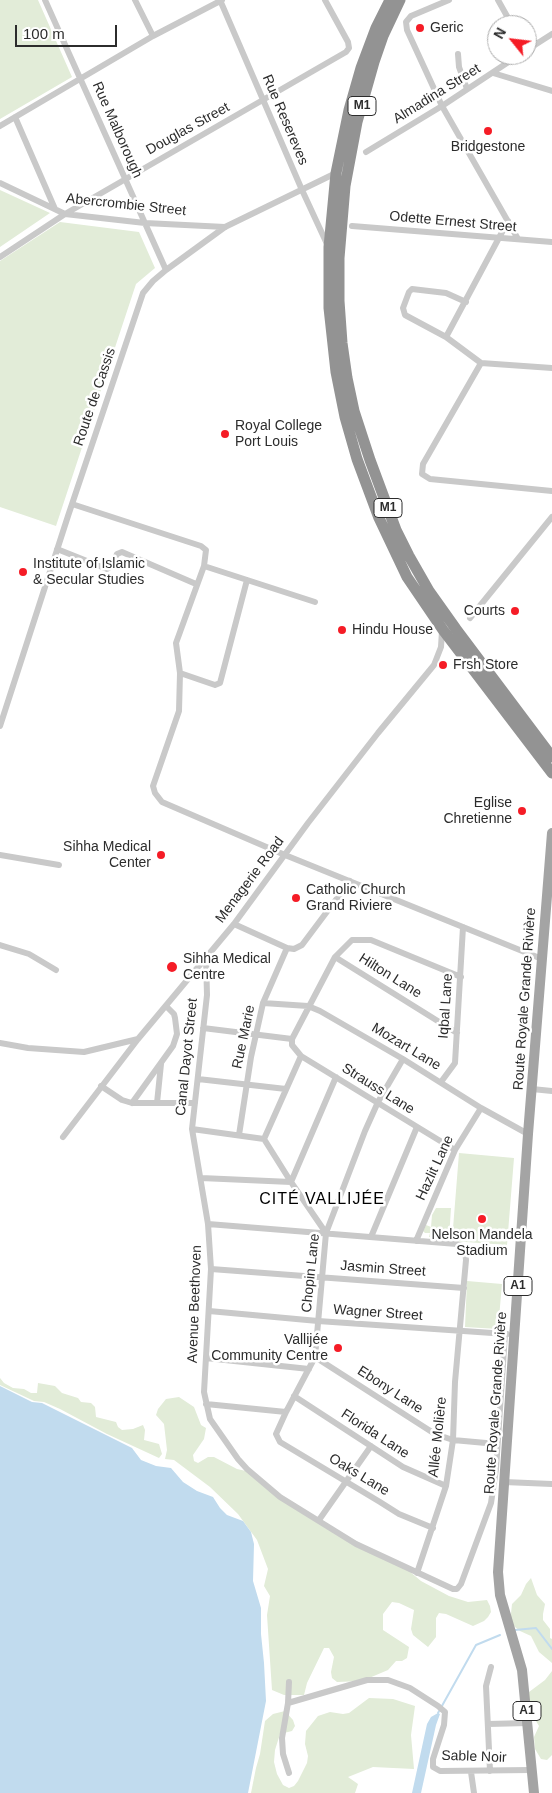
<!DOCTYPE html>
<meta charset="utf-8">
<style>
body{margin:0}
#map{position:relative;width:552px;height:1793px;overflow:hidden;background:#fff;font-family:Arial,sans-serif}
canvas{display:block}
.north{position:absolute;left:487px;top:15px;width:50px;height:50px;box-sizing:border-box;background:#fff;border:1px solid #ababab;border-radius:50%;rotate:299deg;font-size:14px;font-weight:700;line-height:20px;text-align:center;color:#2c2c2c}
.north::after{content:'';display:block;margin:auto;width:18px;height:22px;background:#f51c26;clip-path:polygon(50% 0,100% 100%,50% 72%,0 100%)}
.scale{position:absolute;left:15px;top:25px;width:102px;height:22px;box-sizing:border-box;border:2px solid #2c2c2c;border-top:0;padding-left:6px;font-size:15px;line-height:18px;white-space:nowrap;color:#2c2c2c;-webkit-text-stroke:4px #fff;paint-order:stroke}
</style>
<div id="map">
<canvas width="552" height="1793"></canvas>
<div class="north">N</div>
<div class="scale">100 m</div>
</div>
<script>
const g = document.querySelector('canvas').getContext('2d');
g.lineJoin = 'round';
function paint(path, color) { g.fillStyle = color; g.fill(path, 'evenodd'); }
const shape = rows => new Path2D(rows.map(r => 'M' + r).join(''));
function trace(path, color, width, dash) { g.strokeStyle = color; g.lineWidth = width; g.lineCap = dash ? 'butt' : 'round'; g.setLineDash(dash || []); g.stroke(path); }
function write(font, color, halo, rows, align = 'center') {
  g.font = font + ' Arial,sans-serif'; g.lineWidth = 5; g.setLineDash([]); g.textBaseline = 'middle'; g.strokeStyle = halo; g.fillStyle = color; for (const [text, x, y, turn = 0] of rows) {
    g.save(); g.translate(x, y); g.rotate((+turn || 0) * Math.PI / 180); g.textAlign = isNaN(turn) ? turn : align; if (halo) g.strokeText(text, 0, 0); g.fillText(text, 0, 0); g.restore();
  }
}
const green = shape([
 [0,0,38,0,72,77,0,119],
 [0,190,50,213,0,247],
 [60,222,139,232,155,268,136,284,56,526,0,507,0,261],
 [459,1153,514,1158,507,1245,452,1241],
 [436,1208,451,1208,449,1239,429,1237,430,1233,425,1233,423,1231,426,1225,431,1227,432,1215],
 [467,1281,502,1284,498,1329,465,1327],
 [0,1378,4,1383,13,1388,24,1389,31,1393,37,1393,38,1383,55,1386,62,1393,78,1398,81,1402,91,1403,95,1407,96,1417,116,1422,118,1427,122,1430,133,1429,143,1425,145,1430,144,1440,159,1444,162,1454,159,1458,107,1434,60,1409,44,1402,34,1401,0,1385],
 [179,1397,194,1407,201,1425,206,1428,204,1439,193,1455,194,1461,198,1463,208,1457,214,1457,237,1469,246,1471,280,1498,409,1571,421,1581,449,1596,468,1602,487,1600,490,1606,491,1612,488,1617,484,1621,473,1626,446,1614,439,1613,436,1618,436,1637,428,1647,413,1635,411,1629,414,1610,399,1603,392,1602,383,1614,383,1630,409,1647,407,1658,402,1661,396,1661,388,1670,362,1681,337,1682,332,1678,331,1672,334,1657,329,1648,324,1648,307,1683,304,1695,284,1695,272,1690,267,1615,270,1596,264,1586,268,1569,257,1540,238,1514,210,1487,174,1460,165,1459,167,1450,164,1424,156,1415,158,1409,166,1399],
 [531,1578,537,1595,545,1604,543,1614,543,1620,550,1629,550,1638,552,1639,552,1663,539,1652,531,1636,520,1631,510,1623,512,1604,521,1595,526,1584],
 [552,1671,552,1755,547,1760,541,1759,535,1749,534,1737,539,1726,530,1711,528,1699,529,1692,545,1680],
 [369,1698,393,1699,415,1706,411,1735,414,1769,373,1767,348,1777,358,1784,355,1793,251,1793,256,1768,260,1754,265,1721,273,1714,285,1711,293,1720,295,1726,292,1731,280,1734,275,1750,274,1762,277,1774,283,1785,289,1788,294,1786,298,1781,307,1763,308,1756,305,1744,306,1731,318,1716,330,1712,343,1714,349,1713]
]);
const water = shape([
 [0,1386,32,1402,42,1403,132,1448,141,1460,156,1466,171,1468,183,1482,197,1491,213,1497,220,1508,227,1515,243,1521,251,1532,254,1544,253,1581,261,1608,261,1634,264,1663,266,1701,248,1793,0,1793],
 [438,1713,440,1714,436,1725,421,1793,412,1793,427,1724,431,1717]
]);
const stream = shape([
 [515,1630,536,1628,552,1649],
 [438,1713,476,1645,500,1635]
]);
const street = shape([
 [45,0,166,270],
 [135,0,153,36],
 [220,0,302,190,327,244],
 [449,0,411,16,406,22,407,30,442,106,518,239],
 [498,0,512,25],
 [527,50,552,34],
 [458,54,459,67,467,89],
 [493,73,552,91],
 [15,117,55,209],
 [0,126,153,36,222,0],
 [366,152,442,106,519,55],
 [0,183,65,214,145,223,225,227],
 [352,226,552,242],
 [0,257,65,214,346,52,349,48,348,42,325,0],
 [466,302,446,293,412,289,409,292,403,308,405,315,446,337,481,363],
 [446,337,508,221],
 [481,363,423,464,422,474,430,479,552,491],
 [481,363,552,368],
 [72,504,201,546,206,550,204,566,176,643,180,673,179,711,153,786,155,793,162,802,285,855,542,959],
 [57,549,107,569,112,566,117,554,122,552,196,584],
 [204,566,315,602],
 [470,618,552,517],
 [180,673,215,685,220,683,247,580],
 [0,726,68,516,143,293,153,281,166,270,225,227,336,173],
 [0,855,59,865],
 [234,924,287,948,294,949,302,945,350,881],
 [0,945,29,954,56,970],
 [335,957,457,1033],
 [206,958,207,995,192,1129,208,1224,211,1269,204,1392,210,1419,238,1459,247,1469,280,1497,356,1544,453,1589,457,1589,461,1584,491,1503,496,1469,505,1334],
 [263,1003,308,1006,320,1011,403,1059,481,1108,528,1134],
 [203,1028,292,1039],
 [0,1043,28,1048,84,1052,138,1039],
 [403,1059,378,1102,365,1131,326,1233,315,1357,286,1412,276,1434,280,1442,380,1502,399,1514,433,1528],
 [198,1079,286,1089],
 [441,1082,455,1063,463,927],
 [101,1086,122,1100,132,1103,195,1103],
 [532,1089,552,1091],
 [132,1103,173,1046,177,1034,175,1018,174,1014,166,1006],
 [157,1103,161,1064],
 [192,1129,264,1139],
 [239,1135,251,1057,263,1003,287,948],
 [63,1137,138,1039,234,924,308,823,378,733,434,665,441,647,442,631],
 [264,1139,291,1182,326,1233],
 [264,1139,301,1056],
 [455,1150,301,1056,292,1045,292,1039,335,957,352,940,371,940,461,977],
 [201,1178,291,1182,336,1077],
 [208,1224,457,1244,462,1246,465,1251,466,1260,455,1382,453,1440,446,1486,417,1573],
 [371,1237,417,1127],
 [416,1241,455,1150,481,1108],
 [211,1269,464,1288],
 [209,1311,318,1321,507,1334],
 [315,1357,435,1434,453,1440,497,1444],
 [206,1358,309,1369],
 [294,1396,403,1467,446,1486],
 [206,1404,286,1412],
 [504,1482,552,1484],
 [319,1520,371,1446],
 [289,1682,288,1703,282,1738,283,1754,289,1773],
 [288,1703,367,1680,388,1680,410,1688,438,1706,445,1712,444,1725,433,1759,433,1767,440,1771,531,1770],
 [488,1724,528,1723],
 [490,1771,486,1686,491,1667],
 [471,1772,474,1793]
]);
const primary = shape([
 [534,1793,522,1670,500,1595,498,1572,528,1134,552,833]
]);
const highway = shape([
 [390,0,376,28,361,68,349,110,336,173,329,247,329,308,336,372,345,417,357,459,379,518,407,577,443,630,552,773],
 [400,0,383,36,374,62,357,122,345,186,339,258,339,301,342,343,347,378,354,411,370,460,396,530,409,556,429,591,456,629,552,757]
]);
const markers = [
 [420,28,5,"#f51c26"],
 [488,131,5,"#f51c26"],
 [225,434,5,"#f51c26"],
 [23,572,5,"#f51c26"],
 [515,611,5,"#f51c26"],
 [342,630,5,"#f51c26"],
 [443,665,5,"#f51c26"],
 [522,811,5,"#f51c26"],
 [161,855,5,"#f51c26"],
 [296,898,5,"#f51c26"],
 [172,967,6,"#f51c26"],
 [482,1219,5,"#f51c26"],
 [338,1348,5,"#f51c26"]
];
const shields = [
 [362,106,28],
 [388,508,28],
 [518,1286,28],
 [527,1711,28]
];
const shieldNames = [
 ["M1",362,106],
 ["M1",388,508],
 ["A1",518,1286],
 ["A1",527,1711]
];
const poiNames = [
 ["Geric",430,28],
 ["Bridgestone",488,147,"center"],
 ["Royal College",235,426],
 ["Port Louis",235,442],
 ["Institute of Islamic",33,564],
 ["& Secular Studies",33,580],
 ["Courts",505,611,"right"],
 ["Hindu House",352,630],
 ["Frsh Store",453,665],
 ["Eglise",512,803,"right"],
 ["Chretienne",512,819,"right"],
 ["Sihha Medical",151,847,"right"],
 ["Center",151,863,"right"],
 ["Catholic Church",306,890],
 ["Grand Riviere",306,906],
 ["Sihha Medical",183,959],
 ["Centre",183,975],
 ["Nelson Mandela",482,1235,"center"],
 ["Stadium",482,1251,"center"],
 ["Vallijée",328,1340,"right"],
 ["Community Centre",328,1356,"right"]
];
const streetNames = [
 ["Almadina Street",437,94,-32],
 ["Rue Resereves",285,120,67],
 ["Douglas Street",188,129,-29],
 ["Rue Malborough",117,130,66],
 ["Abercrombie Street",126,205,6],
 ["Odette Ernest Street",453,222,5],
 ["Route de Cassis",95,397,-71],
 ["Menagerie Road",250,880,-53],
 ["Hilton Lane",390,976,32],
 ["Route Royale Grande Rivière",525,999,-86],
 ["Iqbal Lane",446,1006,-86],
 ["Rue Marie",244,1037,-78],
 ["Mozart Lane",406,1047,31],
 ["Canal Dayot Street",187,1057,-84],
 ["Strauss Lane",378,1089,32],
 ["Hazlit Lane",435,1168,-65],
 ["Jasmin Street",383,1269,4],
 ["Chopin Lane",311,1273,-84],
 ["Avenue Beethoven",195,1304,-88],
 ["Wagner Street",378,1313,4],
 ["Ebony Lane",390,1390,33],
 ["Route Royale Grande Rivière",496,1403,-86],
 ["Florida Lane",375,1434,33],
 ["Allée Molière",438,1437,-84],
 ["Oaks Lane",359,1475,31],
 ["Sable Noir",474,1757,2]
];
const quarterNames = [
 ["CITÉ VALLIJÉE",322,1200]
];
paint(green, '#e2ecd8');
paint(water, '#c1dbee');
trace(stream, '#c1dbee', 2);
trace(street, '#c9c9c9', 6);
trace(primary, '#a4a4a4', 10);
trace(highway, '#939393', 11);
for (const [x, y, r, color] of markers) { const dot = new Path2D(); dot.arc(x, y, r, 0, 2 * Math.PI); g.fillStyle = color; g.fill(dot); trace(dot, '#fff', 2); }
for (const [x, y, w] of shields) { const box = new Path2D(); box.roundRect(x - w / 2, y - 9.5, w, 19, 4); g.fillStyle = '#fff'; g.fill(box); trace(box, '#2c2c2c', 1); }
write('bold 12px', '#2c2c2c', null, shieldNames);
write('14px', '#2c2c2c', '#fff', poiNames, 'left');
write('14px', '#2c2c2c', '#fff', streetNames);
g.letterSpacing = '1px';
write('16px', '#000', '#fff', quarterNames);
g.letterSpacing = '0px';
</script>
